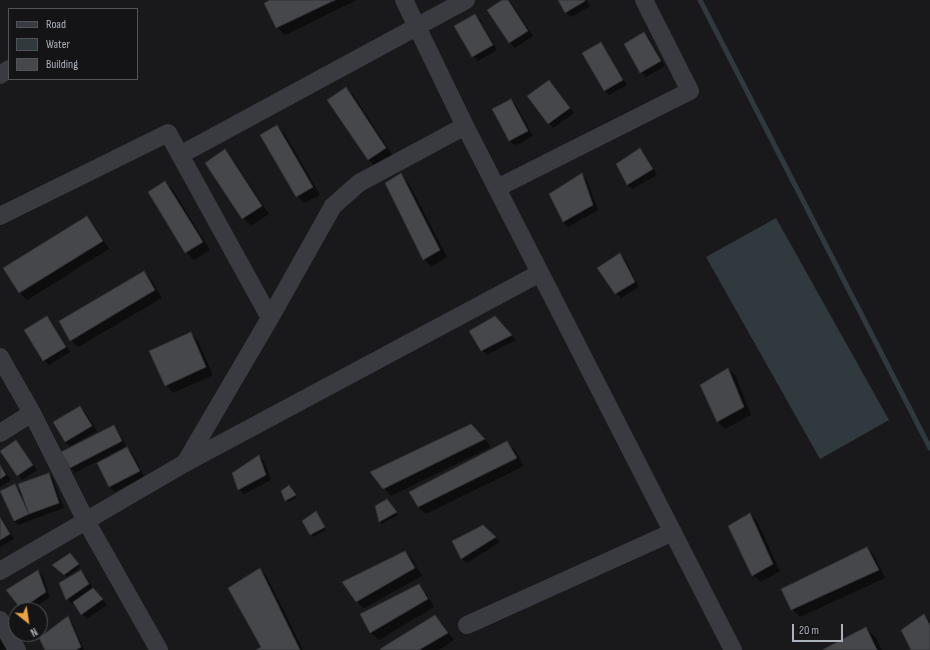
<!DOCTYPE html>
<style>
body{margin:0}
#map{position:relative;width:930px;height:650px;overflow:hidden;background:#19191b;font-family:"Sofia Sans Condensed",sans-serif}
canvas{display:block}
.legend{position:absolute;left:8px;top:8px;width:130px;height:72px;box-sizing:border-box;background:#141416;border:1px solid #505358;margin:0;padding:5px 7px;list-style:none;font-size:12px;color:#abb1ba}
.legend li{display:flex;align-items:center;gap:8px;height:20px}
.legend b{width:20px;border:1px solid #505358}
.north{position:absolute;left:8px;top:602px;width:40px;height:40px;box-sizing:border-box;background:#141416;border:1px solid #505358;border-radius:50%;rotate:150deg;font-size:11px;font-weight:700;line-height:16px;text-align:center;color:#abb1ba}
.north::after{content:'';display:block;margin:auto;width:14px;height:18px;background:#eca13f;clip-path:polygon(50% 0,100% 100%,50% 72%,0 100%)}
.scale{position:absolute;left:792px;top:624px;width:51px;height:18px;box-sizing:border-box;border:2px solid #abb1ba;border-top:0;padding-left:5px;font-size:12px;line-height:14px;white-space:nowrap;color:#abb1ba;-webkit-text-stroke:3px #141416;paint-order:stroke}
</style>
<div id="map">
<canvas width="930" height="650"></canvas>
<ul class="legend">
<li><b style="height:5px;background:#3a3b40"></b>Road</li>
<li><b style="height:11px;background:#2f393e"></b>Water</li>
<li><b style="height:11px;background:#45474b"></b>Building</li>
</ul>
<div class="north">N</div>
<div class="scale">20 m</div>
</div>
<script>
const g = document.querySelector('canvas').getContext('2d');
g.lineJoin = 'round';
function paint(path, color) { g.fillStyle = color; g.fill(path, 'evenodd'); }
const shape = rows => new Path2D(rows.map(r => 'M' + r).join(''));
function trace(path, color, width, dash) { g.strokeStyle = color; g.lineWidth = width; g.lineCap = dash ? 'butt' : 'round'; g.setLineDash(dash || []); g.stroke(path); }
const water = shape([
 [776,218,889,420,820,459,706,257]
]);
const shadow = shape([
 [273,0,357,0,285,35,277,27],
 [503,0,508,0,511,3,533,36,515,48,510,43,488,10],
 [559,0,586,0,590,6,571,17,566,12],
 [475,16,480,20,497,50,478,61,473,56],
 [644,34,649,38,665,66,646,77,641,72],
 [601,43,605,48,627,85,609,95,604,90],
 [549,81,554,86,574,113,553,128,549,123],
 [346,89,354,96,393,156,376,167,368,160],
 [511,100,516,105,533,136,515,146,510,141,493,109],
 [277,126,285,134,320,195,304,203,297,196],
 [640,149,645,154,657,175,632,189,627,184],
 [225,151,232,158,269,214,251,226,243,218,207,163],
 [400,175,408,182,447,257,431,267,424,259],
 [582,175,587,180,598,210,568,227,563,222,550,194],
 [165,182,173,190,210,250,194,260,186,252],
 [87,217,94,225,109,249,27,300,20,293,5,269],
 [620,255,625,259,639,287,621,298,616,293],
 [144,272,151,279,162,298,78,347,71,340],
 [46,317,51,322,70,352,49,365,44,360],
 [500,323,516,340,487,355,482,350],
 [190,333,198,341,213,375,173,393,166,385],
 [728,369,736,376,751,415,725,429,718,422,701,385],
 [80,407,85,412,97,431,70,446,65,442],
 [113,426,118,431,126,446,75,473,71,468,63,453],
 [479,432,491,447,391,496,384,488],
 [507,442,515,450,524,466,426,514,418,507,411,492],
 [20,447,37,470,22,480,18,475],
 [127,448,132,453,144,476,115,492,110,487,98,463],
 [259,456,264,461,271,480,244,494,239,489],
 [0,464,11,480,0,487],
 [48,474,53,479,64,508,34,519,19,525,14,521,14,485,22,493],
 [291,488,297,497,288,502,286,500],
 [389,503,398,515,382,524,380,522,376,506],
 [316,513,318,515,326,530,313,537,303,521],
 [750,514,757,521,780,571,761,582,753,575],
 [0,515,14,539,0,547],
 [495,537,500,542,467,563,462,559,453,542],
 [867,548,874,555,885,578,800,617,792,609],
 [405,552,412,559,422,576,364,608,356,601],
 [72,556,80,567,67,577,54,565],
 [260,569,267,577,303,650,258,650,263,647],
 [38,571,43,576,50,597,31,610,24,610,7,591],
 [81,571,86,576,93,589,107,605,87,619,82,614,75,602,72,604,67,599],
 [418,585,426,593,434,607,379,640,371,633,362,615],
 [924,615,930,621,930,650,912,650],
 [434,616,442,624,454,640,439,650,382,650],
 [68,617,72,622,84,650,46,650],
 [866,628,876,638,882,650,824,650],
 [0,631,10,650,0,650]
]);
const stream = shape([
 [700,0,930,448]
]);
const building = shape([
 [270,0,335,0,276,28,264,3,270,0],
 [502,0,508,0,528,31,509,43,487,10,502,0],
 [558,0,585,0,585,1,565,13,558,0],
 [475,14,493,45,472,57,454,26,475,14],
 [644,32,661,61,640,73,624,44,644,32],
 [601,42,623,80,604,91,582,53,601,42],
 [549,80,570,108,548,124,527,96,549,80],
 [346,87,386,148,368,160,327,100,346,87],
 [511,99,528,131,509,141,492,109,511,99],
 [277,125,313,187,296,197,260,135,277,125],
 [640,148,653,169,627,185,616,164,640,148],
 [225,149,262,206,242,219,205,163,225,149],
 [401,173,440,250,423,260,385,183,401,173],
 [582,173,593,205,563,222,549,194,582,173],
 [165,181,203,242,185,253,148,192,165,181],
 [87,216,103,241,19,293,3,268,87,216],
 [620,253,635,282,615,294,597,268,620,253],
 [144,271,155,290,70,341,59,321,144,271],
 [47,316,66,347,43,361,24,330,47,316],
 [495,316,512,335,481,351,469,331,495,316],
 [191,332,206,367,165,386,149,351,191,332],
 [728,368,744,407,717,422,700,385,728,368],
 [80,406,92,426,65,442,53,422,80,406],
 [471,424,485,439,383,489,370,472,471,424],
 [114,425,122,441,70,468,61,452,114,425],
 [16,440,33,465,17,476,0,451,16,440],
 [507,441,517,458,418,507,409,492,507,441],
 [127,447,140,471,109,487,97,463,127,447],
 [259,455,266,475,238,490,232,473,259,455],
 [0,465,6,475,0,479,0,465],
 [49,473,59,503,29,514,18,484,49,473],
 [15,484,29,514,14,521,0,491,15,484],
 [289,485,296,495,285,501,281,491,289,485],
 [387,499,397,512,379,522,375,506,387,499],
 [316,511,325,527,310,535,302,521,316,511],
 [750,513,773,564,752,576,728,526,750,513],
 [0,517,10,534,0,540,0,517],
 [483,525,496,537,461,559,452,541,483,525],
 [867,547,879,570,791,610,781,589,867,547],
 [405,551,415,568,356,602,342,582,405,551],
 [70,553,79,564,64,575,52,565,70,553],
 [260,568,300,650,256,650,261,647,228,588,260,568],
 [38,570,46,592,21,609,6,590,38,570],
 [81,570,89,584,66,600,59,583,81,570],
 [419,584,428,599,370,633,360,614,419,584],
 [93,588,103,599,81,615,73,602,93,588],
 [924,614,930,625,930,650,911,650,901,630,924,614],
 [435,615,448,633,419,650,381,650,380,649,435,615],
 [68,616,81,647,76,650,45,650,39,638,68,616],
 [866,627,877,650,822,650,866,627]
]);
const minor = shape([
 [404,0,465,126,733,650],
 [0,75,9,69],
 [180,155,466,0],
 [497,188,690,91,644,0],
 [0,216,168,133,270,318],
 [0,357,32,413,86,521,159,650],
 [0,433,32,413],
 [185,463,270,318,333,206,359,183,465,126],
 [0,571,185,463,540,273],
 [0,620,17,650],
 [467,625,673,532]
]);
paint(water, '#2f393e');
paint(shadow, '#0007');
trace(stream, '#2f393e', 5);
paint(building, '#45474b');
trace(building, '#333337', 1);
trace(minor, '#3a3b40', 18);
</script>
